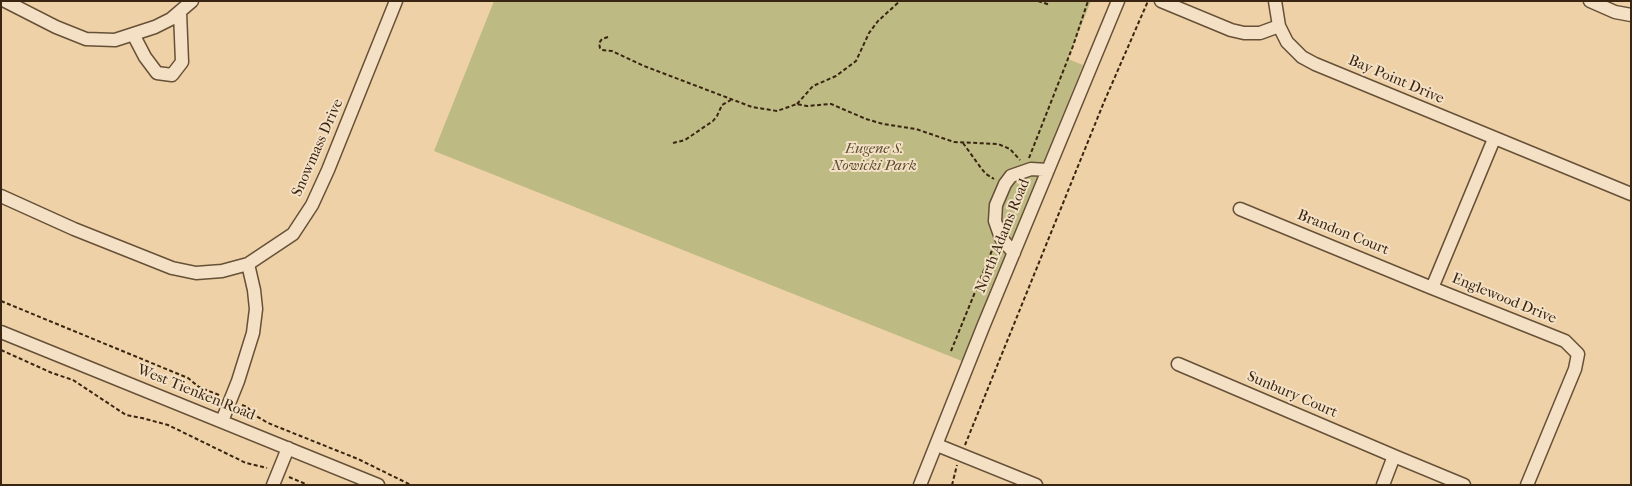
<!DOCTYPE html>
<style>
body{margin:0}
#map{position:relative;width:1632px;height:486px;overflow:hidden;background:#eed1a6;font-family:"IM FELL French Canon",serif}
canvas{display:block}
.frame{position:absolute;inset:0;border:2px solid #392512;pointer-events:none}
</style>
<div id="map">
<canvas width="1632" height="486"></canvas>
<div class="frame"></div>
</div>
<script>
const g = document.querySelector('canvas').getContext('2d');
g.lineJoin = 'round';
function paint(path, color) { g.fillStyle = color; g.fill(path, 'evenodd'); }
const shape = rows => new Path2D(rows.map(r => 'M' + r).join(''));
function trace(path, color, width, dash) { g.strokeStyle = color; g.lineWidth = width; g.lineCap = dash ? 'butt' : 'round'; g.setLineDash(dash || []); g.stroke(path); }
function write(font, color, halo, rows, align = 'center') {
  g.font = font + ' "IM FELL French Canon",serif'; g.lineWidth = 4; g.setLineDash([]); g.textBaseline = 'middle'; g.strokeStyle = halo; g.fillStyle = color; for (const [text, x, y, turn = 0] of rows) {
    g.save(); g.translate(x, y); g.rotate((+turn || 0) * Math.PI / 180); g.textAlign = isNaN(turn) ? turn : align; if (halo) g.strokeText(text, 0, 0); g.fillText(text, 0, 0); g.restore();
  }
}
const green = shape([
 [494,1,1091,1,1068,59,1083,65,962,361,434,151]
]);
const path = shape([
 [1038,1,1050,5],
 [608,37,602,39,599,43,600,48,602,50,612,51,644,66,752,107,777,111,797,104,807,106,831,104,866,119,883,124,916,129,954,142,998,144,1010,149,1020,160],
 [797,104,813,86,836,76,856,61,869,33,878,21,900,1],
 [673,143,685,140,713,121,717,116,722,105,731,100],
 [963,143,981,168,986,174,994,179],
 [1029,158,1073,46,1088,1],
 [1,301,188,378,199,387,219,395],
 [1,350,52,373,73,380,126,415,142,418,168,425,246,463,267,468],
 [951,351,993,248],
 [242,405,247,407,256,416,268,423,358,459,411,485],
 [965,445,1104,102,1148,1],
 [289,477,308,485],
 [952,485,957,465]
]);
const minor = shape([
 [5,1,56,27,86,39,115,40,155,27,171,19,192,1],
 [1161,1,1231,30,1244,33,1260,33,1279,26,1287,42,1302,57,1315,64,1631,194],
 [1275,1,1279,26],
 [1590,1,1615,12,1631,15],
 [133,34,145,57,157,73,172,75,182,62,180,12],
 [1494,139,1432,288,1565,341,1578,354,1575,369,1527,485],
 [1,196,74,229,172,268,196,273,222,271,248,264,293,234,312,205,328,170,396,1],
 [1240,209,1432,288],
 [1014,253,1001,238,995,221,996,205,1005,184,1011,176,1031,169,1048,170],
 [1,332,378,485],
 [1178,364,1394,456],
 [222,421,238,381,253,333,256,309,254,290,248,264],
 [937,445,1036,485],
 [273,485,288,448],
 [920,485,983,327,1118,1],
 [1383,485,1394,456,1464,485]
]);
const streetNames = [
 ["Bay Point Drive",1396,80,23],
 ["Snowmass Drive",318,148,-66],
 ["Brandon Court",1343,233,22],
 ["North Adams Road",1003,236,-68],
 ["Englewood Drive",1504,299,22],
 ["West Tienken Road",196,393,22],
 ["Sunbury Court",1292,395,23]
];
const parkNames = [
 ["Eugene S.",874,149],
 ["Nowicki Park",874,166]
];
paint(green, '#beba83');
trace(minor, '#665037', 15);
trace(path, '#392512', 2, [4, 2.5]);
trace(minor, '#f4e1c5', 12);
write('15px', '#392512', '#f4e1c5', streetNames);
write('italic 15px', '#5a4a2e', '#f4e1c5', parkNames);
</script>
